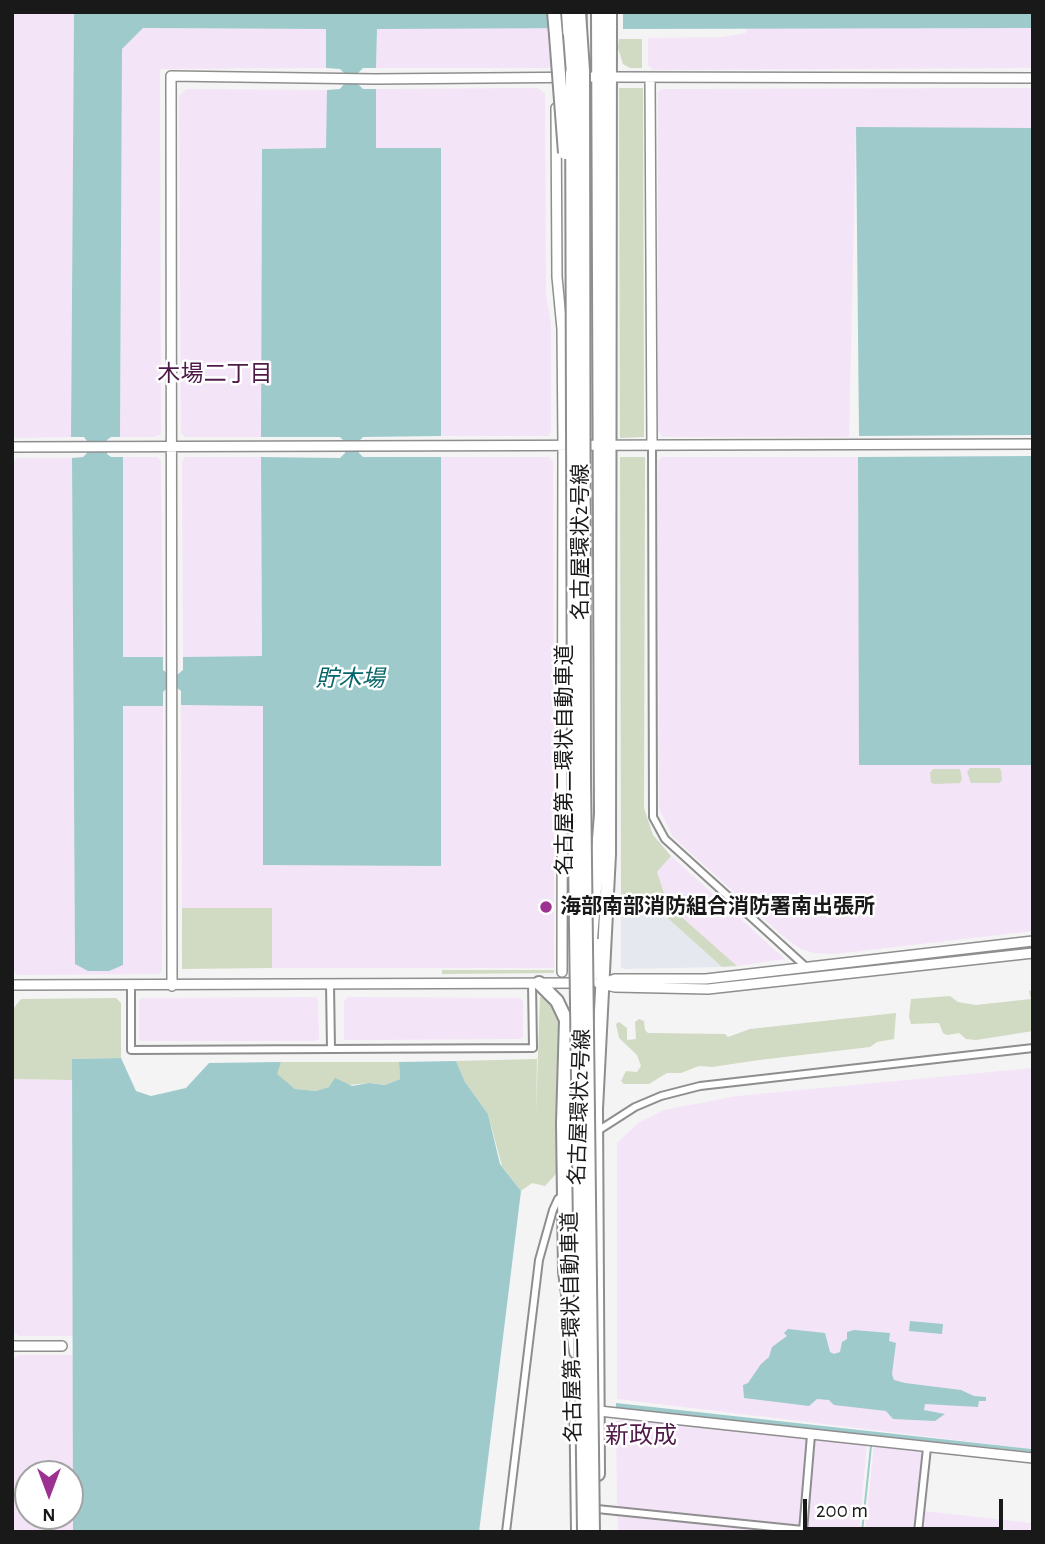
<!DOCTYPE html>
<meta charset="utf-8">
<style>
body{margin:0}
#map{position:relative;width:1045px;height:1544px;overflow:hidden;background:#f4f4f5;font-family:"Alegreya Sans",sans-serif}
canvas{display:block}
.frame{position:absolute;inset:0;border:14px solid #19191a;pointer-events:none}
.north{position:absolute;left:14px;top:1460px;width:70px;height:70px;box-sizing:border-box;background:#fff;border:2px solid #a3a3a3;border-radius:50%;rotate:180deg;font-size:19px;font-weight:700;line-height:28px;text-align:center;color:#19191a}
.north::after{content:'';display:block;margin:auto;width:24px;height:32px;background:#9d3191;clip-path:polygon(50% 0,100% 100%,50% 72%,0 100%)}
.scale{position:absolute;left:803px;top:1499px;width:200px;height:32px;box-sizing:border-box;border:4px solid #19191a;border-top:0;padding-left:9px;font-size:21px;line-height:24px;white-space:nowrap;color:#19191a;-webkit-text-stroke:5px #fff;paint-order:stroke}
</style>
<div id="map">
<canvas width="1045" height="1544"></canvas>
<div class="frame"></div>
<div class="north">N</div>
<div class="scale">200 m</div>
</div>
<script>
const g = document.querySelector('canvas').getContext('2d');
g.lineJoin = 'round';
function paint(path, color) { g.fillStyle = color; g.fill(path, 'evenodd'); }
const shape = rows => new Path2D(rows.map(r => 'M' + r).join(''));
function trace(path, color, width, dash) { g.strokeStyle = color; g.lineWidth = width; g.lineCap = dash ? 'butt' : 'round'; g.setLineDash(dash || []); g.stroke(path); }
function write(font, color, halo, rows, align = 'center') {
  g.font = font + ' "Alegreya Sans","Noto Sans JP",sans-serif'; g.lineWidth = 5; g.setLineDash([]); g.textBaseline = 'middle'; g.strokeStyle = halo; g.fillStyle = color; for (const [text, x, y, turn = 0] of rows) {
    g.save(); g.translate(x, y); g.rotate((+turn || 0) * Math.PI / 180); g.textAlign = isNaN(turn) ? turn : align; if (halo) g.strokeText(text, 0, 0); g.fillText(text, 0, 0); g.restore();
  }
}
const built = shape([
 [621,895,642,895,722,967,625,969,621,967]
]);
const industrial = shape([
 [12,12,74,12,71,437,16,438,12,435],
 [143,28,326,29,326,68,160,69,161,434,155,437,120,437,122,49],
 [377,28,588,28,588,68,376,68],
 [747,28,1033,28,1033,68,653,70,648,65,648,38,723,37,746,33],
 [538,88,545,93,546,294,551,324,551,432,549,436,441,436,441,149,376,149,376,89],
 [1033,88,1033,128,856,128,849,437,663,437,658,431,658,92,662,89],
 [186,89,327,90,327,148,262,149,261,437,185,437,181,433,179,96],
 [123,457,157,457,161,461,163,657,123,657],
 [185,457,261,457,262,656,183,657,182,461],
 [441,457,549,457,553,462,554,968,272,968,272,908,182,908,181,705,263,705,441,866],
 [662,457,858,457,860,765,1033,765,1033,931,835,954,814,953,801,949,784,937,673,837,659,808,658,462],
 [17,458,72,458,75,963,88,971,123,965,123,706,163,706,162,971,158,974,18,975,13,971,12,462],
 [671,856,785,959,737,966,668,905,657,872],
 [315,997,318,999,319,1039,314,1041,142,1041,139,1039,139,1000,141,998],
 [348,997,520,998,523,1001,523,1037,520,1039,344,1040,344,1001],
 [1033,1068,1031,1449,617,1399,617,1143,638,1123,664,1110,737,1096],
 [12,1079,72,1080,73,1336,19,1336,13,1332],
 [18,1355,73,1355,73,1532,13,1532,13,1360],
 [28,1474,70,1474,70,1516,28,1516],
 [627,1419,809,1438,800,1526,617,1507,616,1421],
 [814,1439,867,1444,859,1532,805,1532],
 [874,1445,924,1451,916,1532,865,1532],
 [924,1511,1031,1523,1030,1532,922,1532],
 [617,1514,793,1532,618,1532]
]);
const green = shape([
 [619,39,642,39,642,68,630,68,623,64,618,48],
 [619,88,643,88,644,437,620,438],
 [620,457,645,457,644,808,653,835,671,856,657,872,668,905,737,966,722,967,642,895,621,895],
 [970,768,999,768,1001,770,1002,780,999,783,971,783,967,772],
 [933,769,960,769,962,779,960,783,935,784,931,783,930,773],
 [182,908,272,908,272,968,182,969],
 [442,970,554,970,554,973,442,974],
 [1033,990,1033,1031,976,1040,966,1039,959,1033,947,1035,943,1033,939,1023,911,1024,909,1017,911,999,950,996,958,1002,976,1005,1031,999,1029,991],
 [540,997,546,997,564,1014,563,1166,545,1186,532,1183,521,1191,502,1166,488,1114,465,1082,456,1061,537,1059,536,1113],
 [116,998,121,1003,121,1058,73,1059,72,1080,12,1079,13,1009,21,999],
 [896,1013,894,1039,877,1042,870,1047,759,1060,712,1067,699,1066,681,1073,667,1073,649,1084,624,1084,621,1081,626,1071,637,1072,641,1066,637,1055,619,1038,616,1024,619,1022,627,1028,627,1040,636,1039,635,1022,639,1019,644,1021,645,1030,648,1033,725,1034,728,1037,750,1029],
 [281,1062,399,1062,400,1079,385,1085,369,1083,329,1087,316,1091,295,1089,276,1074]
]);
const water = shape([
 [74,12,1033,12,1033,28,623,29,623,13,588,14,588,28,377,29,376,68,363,68,358,73,358,84,363,89,376,89,376,148,441,148,441,436,363,437,358,442,359,453,363,457,441,457,441,866,263,865,263,706,181,705,181,691,176,687,168,687,163,692,163,706,123,706,123,965,109,971,88,971,75,964,72,458,83,457,87,453,87,441,84,437,71,437],
 [143,28,326,29,326,68,340,69,344,73,344,84,340,89,327,90,326,148,262,149,261,437,340,437,345,442,345,453,340,458,261,457,262,656,183,657,183,670,177,675,169,675,163,670,163,657,123,657,123,457,111,457,107,454,107,440,111,437,120,437,122,49],
 [856,127,1033,128,1033,435,859,436],
 [1033,456,1033,765,859,765,858,457],
 [121,1058,136,1091,151,1096,186,1088,209,1063,281,1062,277,1074,295,1089,316,1091,329,1087,335,1078,352,1086,369,1083,385,1085,400,1079,399,1062,456,1061,465,1082,488,1114,500,1164,521,1191,479,1532,73,1532,72,1059],
 [910,1321,943,1324,942,1334,909,1331],
 [788,1329,825,1333,830,1352,834,1354,840,1352,842,1342,847,1339,847,1332,854,1330,890,1333,889,1341,896,1343,892,1374,894,1380,905,1383,961,1390,974,1396,986,1397,986,1401,979,1401,978,1407,925,1404,924,1410,945,1414,935,1421,893,1419,886,1411,834,1405,829,1400,817,1399,809,1406,744,1398,743,1385,748,1383,761,1364,769,1357,772,1347,787,1336,784,1333],
 [616,1403,1031,1449,1033,1423,1033,1452,616,1408]
]);
const stream = shape([
 [862,1532,871,1446]
]);
const street = shape([
 [652,446,653,817,665,839,806,967],
 [330,984,331,1049],
 [131,986,131,1050,331,1049,533,1048,532,983],
 [596,1132,635,1107,661,1096,700,1086,1033,1048],
 [597,1509,803,1530],
 [803,1531,811,1435],
 [506,1532,539,1260,553,1210,558,1199,564,1195],
 [918,1532,927,1448]
]);
const secondary = shape([
 [611,77,1033,78],
 [650,78,652,446],
 [556,108,557,277,562,329,563,446,562,972],
 [12,447,1033,444],
 [598,983,615,987,708,989,1033,953],
 [603,983,615,979,706,979,1033,941],
 [12,985,581,983],
 [172,986,171,76,375,79,598,77],
 [12,1346,62,1346],
 [599,1411,1033,1458]
]);
const highway = shape([
 [554,12,556,35],
 [568,12,572,73],
 [579,12,583,71],
 [591,939,601,814,598,12],
 [539,983,557,1001,566,1020,563,1123,565,1272,576,1352],
 [587,983,594,970,598,945],
 [573,1110,574,1208],
 [576,1383,578,1532],
 [598,1474,596,1109,609,854,610,12]
]);
const highwayBridge = shape([
 [556,35,565,153],
 [583,71,584,778,593,1532],
 [572,73,574,778,584,1532]
]);
const markers = [
 [546,907,7,"#9d3191"]
];
const streetNames = [
 ["名古屋環状2号線",581,542,-90],
 ["名古屋第二環状自動車道",565,760,-90],
 ["名古屋環状2号線",580,1107,-88],
 ["名古屋第二環状自動車道",572,1327,-91]
];
const poiNames = [
 ["海部南部消防組合消防署南出張所",560,907]
];
const neighbourhoodNames = [
 ["木場二丁目",215,374]
];
const waterNames = [
 ["貯木場",350,679]
];
const quarterNames = [
 ["新政成",641,1436]
];
paint(built, '#e6e8f0');
paint(industrial, '#f4e4f7');
paint(green, '#d1dac2');
paint(water, '#9ecacc');
trace(stream, '#9ecacc', 2);
trace(street, '#8e8e8f', 10);
trace(secondary, '#8e8e8f', 12);
trace(highway, '#8e8e8f', 16);
trace(street, '#fff', 6);
trace(secondary, '#fff', 9);
trace(highway, '#fff', 12);
trace(highwayBridge, '#8e8e8f', 16, []);
trace(highwayBridge, '#fff', 12);
for (const [x, y, r, color] of markers) { const dot = new Path2D(); dot.arc(x, y, r, 0, 2 * Math.PI); g.fillStyle = color; g.fill(dot); trace(dot, '#fff', 2.5); }
write('21px', '#19191a', '#fff', streetNames);
write('bold 21px', '#19191a', '#fff', poiNames, 'left');
write('23px', '#4e1a48', '#fff', neighbourhoodNames);
write('italic 23px', '#046468', '#fff', waterNames);
write('24px', '#4e1a48', '#fff', quarterNames);
</script>
